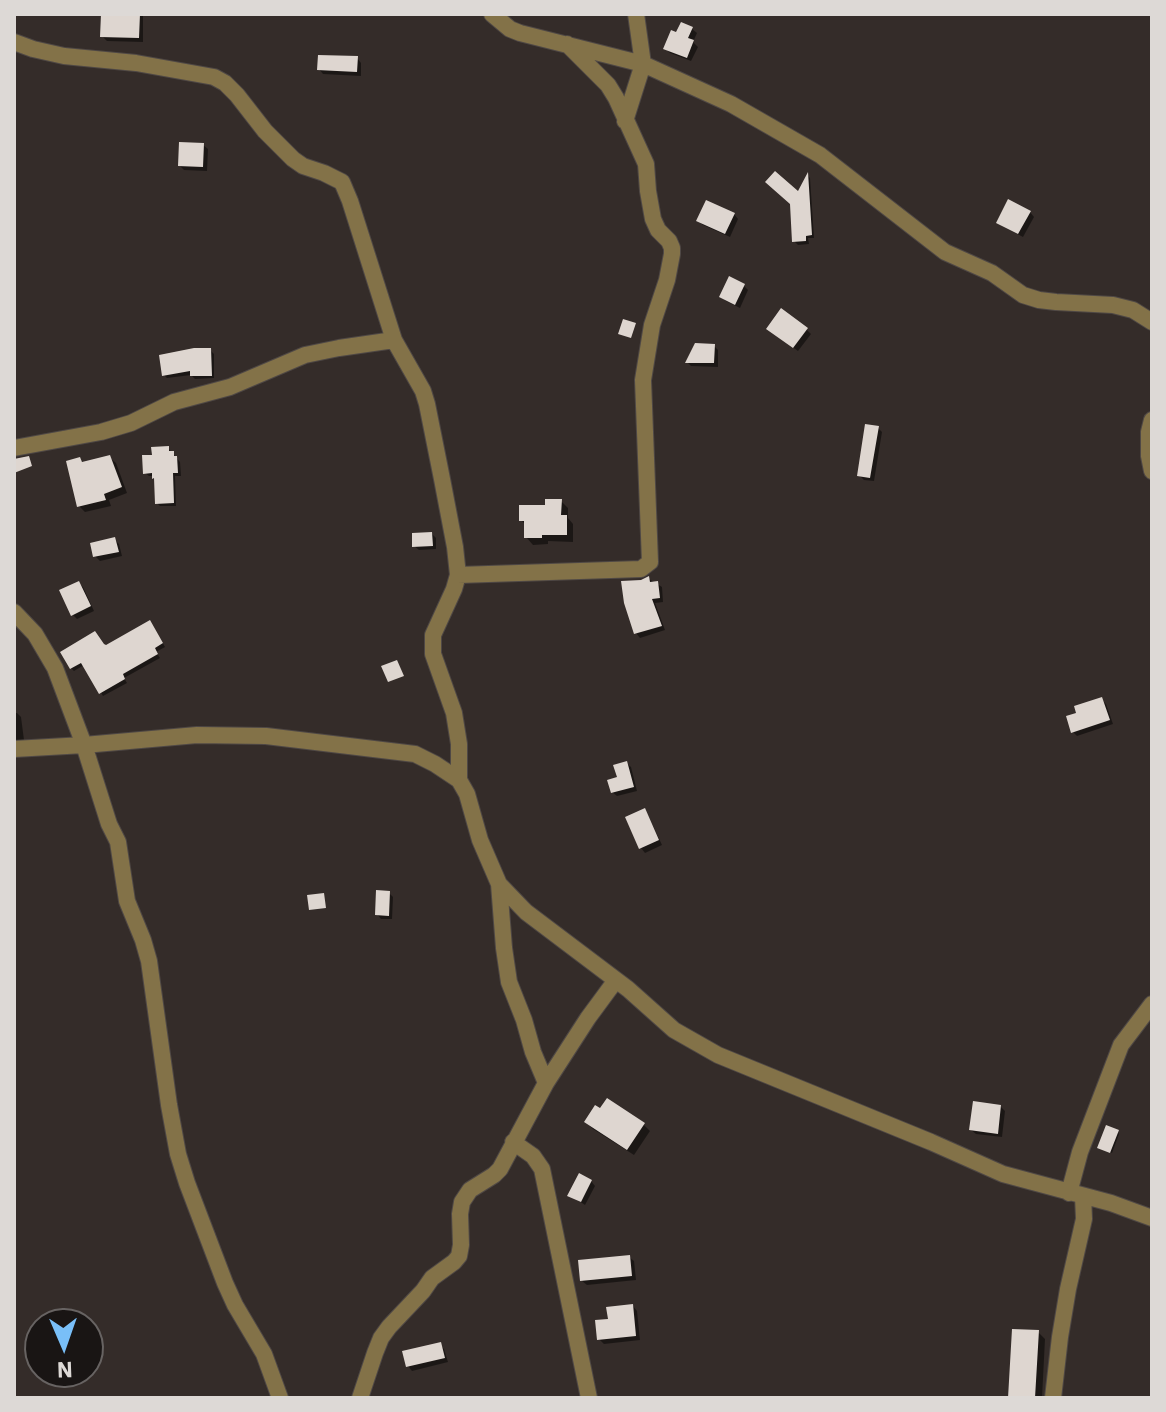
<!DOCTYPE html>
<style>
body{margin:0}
#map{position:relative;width:1166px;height:1412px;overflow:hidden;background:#342c29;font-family:"IBM Plex Sans",sans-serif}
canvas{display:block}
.frame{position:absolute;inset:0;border:16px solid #ddd9d6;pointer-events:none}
.north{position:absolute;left:24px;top:1308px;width:80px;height:80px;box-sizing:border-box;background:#191514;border:2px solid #676362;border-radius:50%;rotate:178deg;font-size:22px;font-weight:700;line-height:32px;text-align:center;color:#ddd9d6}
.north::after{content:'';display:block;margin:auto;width:28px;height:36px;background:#79bff8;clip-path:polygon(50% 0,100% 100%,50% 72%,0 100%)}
</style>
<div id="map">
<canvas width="1166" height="1412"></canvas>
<div class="frame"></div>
<div class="north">N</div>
</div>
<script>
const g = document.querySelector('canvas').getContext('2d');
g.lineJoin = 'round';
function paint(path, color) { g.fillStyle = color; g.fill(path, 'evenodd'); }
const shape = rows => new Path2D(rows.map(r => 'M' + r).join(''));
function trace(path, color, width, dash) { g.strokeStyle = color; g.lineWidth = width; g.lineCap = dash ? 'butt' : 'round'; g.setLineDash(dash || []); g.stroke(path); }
const shadow = shape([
 [103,14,143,14,143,42,107,41,102,36],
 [682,24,692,29,697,33,693,42,698,47,691,61,670,53,666,49,677,35],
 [357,58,361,63,361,76,323,74,319,69],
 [203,145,208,149,207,171,184,170,180,166],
 [808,176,810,178,814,238,808,238,809,244,798,245,794,241,792,203],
 [1030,212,1034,217,1023,237,1002,226,998,222],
 [734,214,738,219,730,237,703,225,698,221],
 [730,279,744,286,748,290,740,308,726,301,721,297],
 [806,329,811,334,798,351,773,333],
 [714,346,718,350,718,367,691,366,687,362],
 [210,350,214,354,214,378,195,379,191,375,167,378,164,375],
 [878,428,882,432,874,481,864,480,859,475],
 [168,448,180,462,181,476,175,476,176,506,160,506,157,503,154,476,149,476,145,473,154,457],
 [109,457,116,463,127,493,109,500,111,506,85,512,79,506,80,460,84,463],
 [561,501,568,508,568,518,573,524,573,542,548,541,548,544,533,545,526,537,526,525,521,520],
 [432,534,436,538,436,549,419,550,414,546],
 [114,539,119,544,122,556,100,561,95,556],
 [649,579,662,587,663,602,655,603,665,630,640,638,636,633,626,603,642,582],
 [78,583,83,587,94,611,77,619,73,615],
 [153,626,165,647,156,652,160,658,124,678,127,683,103,696,84,665,74,671,71,668,104,646],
 [1101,699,1106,704,1113,724,1077,736,1073,732],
 [14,713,17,713,21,717,24,740,14,741],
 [626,763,631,767,637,791,617,796,612,792],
 [644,810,648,815,662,845,645,853,641,848,628,818],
 [389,893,393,897,392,919,381,919,377,914],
 [1000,1106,1005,1111,1002,1137,976,1134,971,1130],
 [586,1122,643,1124,650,1131,634,1155,593,1129],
 [1118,1132,1119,1134,1112,1153,1101,1149],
 [591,1181,595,1186,585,1205,570,1195],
 [629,1257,634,1261,636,1280,587,1285,582,1281],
 [633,1306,637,1311,640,1340,604,1344,599,1339,610,1321],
 [1038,1332,1045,1339,1042,1398,1010,1398],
 [440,1345,444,1349,448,1362,412,1371,408,1366]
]);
const building = shape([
 [101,14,140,14,139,38,100,37],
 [681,22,693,27,688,38,694,40,687,58,663,49,671,30,676,32],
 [318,55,358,56,357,72,317,70],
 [179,142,204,143,203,167,178,166],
 [775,171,798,191,808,172,812,235,806,236,806,241,792,242,790,204,765,182],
 [1008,199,1031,211,1018,234,996,223],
 [706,200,735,213,725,234,696,221],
 [729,276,745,284,735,305,719,297],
 [781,308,808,328,793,348,766,329],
 [623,319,636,323,631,338,618,334],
 [695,343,715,344,714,363,685,363],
 [194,348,211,348,212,376,190,376,190,371,162,376,159,355],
 [865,424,879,426,870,478,857,476],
 [169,446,169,451,174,451,174,456,177,456,178,473,173,473,174,503,155,504,154,478,152,479,152,473,143,474,142,455,152,455,151,447],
 [110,455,122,487,104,494,106,500,77,507,66,461,80,457,82,462],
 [29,456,32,466,14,473,14,459],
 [545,499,562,499,561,515,567,515,567,535,542,535,542,538,524,538,524,521,519,521,519,505,545,505],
 [432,532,433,546,412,547,412,533],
 [115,537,119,552,93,557,90,543],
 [649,576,650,582,658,581,660,598,652,599,662,626,634,634,624,603,621,581,641,580],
 [79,581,91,606,71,616,59,590],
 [150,620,163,643,155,648,158,654,123,674,125,679,99,694,81,663,70,669,60,652,95,631,104,644,106,645],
 [397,660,404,676,388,682,381,666],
 [1102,697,1110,720,1071,733,1066,716,1076,713,1074,706],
 [627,761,634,787,611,793,607,780,617,777,613,765],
 [645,808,659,840,639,849,625,817],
 [376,890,390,891,389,916,375,915],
 [324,893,326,908,309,910,307,895],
 [607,1098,645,1123,627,1150,584,1122,595,1105,600,1108],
 [973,1101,1001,1105,998,1134,969,1130],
 [1106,1125,1119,1130,1110,1153,1097,1148],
 [579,1173,592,1180,581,1202,567,1196],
 [630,1255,632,1276,580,1281,578,1260],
 [633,1304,636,1336,597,1340,595,1320,608,1319,606,1307],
 [1012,1329,1039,1330,1035,1398,1008,1398],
 [441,1342,445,1358,406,1367,402,1351]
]);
const minor = shape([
 [492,14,510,29,520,33,643,64,731,104,820,155,945,252,992,273,1023,295,1039,300,1056,302,1113,305,1133,310,1152,322],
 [14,42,33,49,64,56,136,63,214,77,225,83,237,95,265,131,293,159,303,166,324,173,342,182,350,201,394,340,423,391,427,404,442,479,455,547,458,575,454,589,433,635,433,654,454,713,459,744,459,780],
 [625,121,643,64,636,14],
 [1152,420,1149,432,1149,456,1152,471],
 [14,448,101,432,131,423,174,402,230,387,305,355,339,348,394,340],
 [458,575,641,569,650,562,643,380,652,325,667,280,672,254,672,248,669,241,658,230,653,219,648,191,646,164,616,98,608,85,567,44],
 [14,612,35,634,55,668,84,745,109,824,118,842,127,901,143,940,149,961,169,1105,178,1154,187,1183,225,1283,235,1305,264,1354,280,1398],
 [14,749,84,745,197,735,266,736,415,754,435,764,459,780,467,794,480,840,499,884,526,912,628,989,674,1030,718,1055,931,1142,1003,1174,1111,1203,1152,1218],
 [499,884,504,948,509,982,524,1020,533,1052,546,1083],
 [513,1142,533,1156,542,1169,589,1398],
 [1069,1193,1080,1152,1121,1045,1152,1004],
 [360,1398,375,1353,381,1338,389,1327,423,1291,432,1278,454,1262,459,1256,461,1245,460,1214,462,1202,470,1190,494,1175,500,1169,546,1083,588,1018,616,980],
 [1053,1398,1060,1337,1068,1289,1084,1219,1083,1196]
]);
paint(shadow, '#0007');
paint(building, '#ded6d0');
trace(minor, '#4f4845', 18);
trace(minor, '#837248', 16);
</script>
